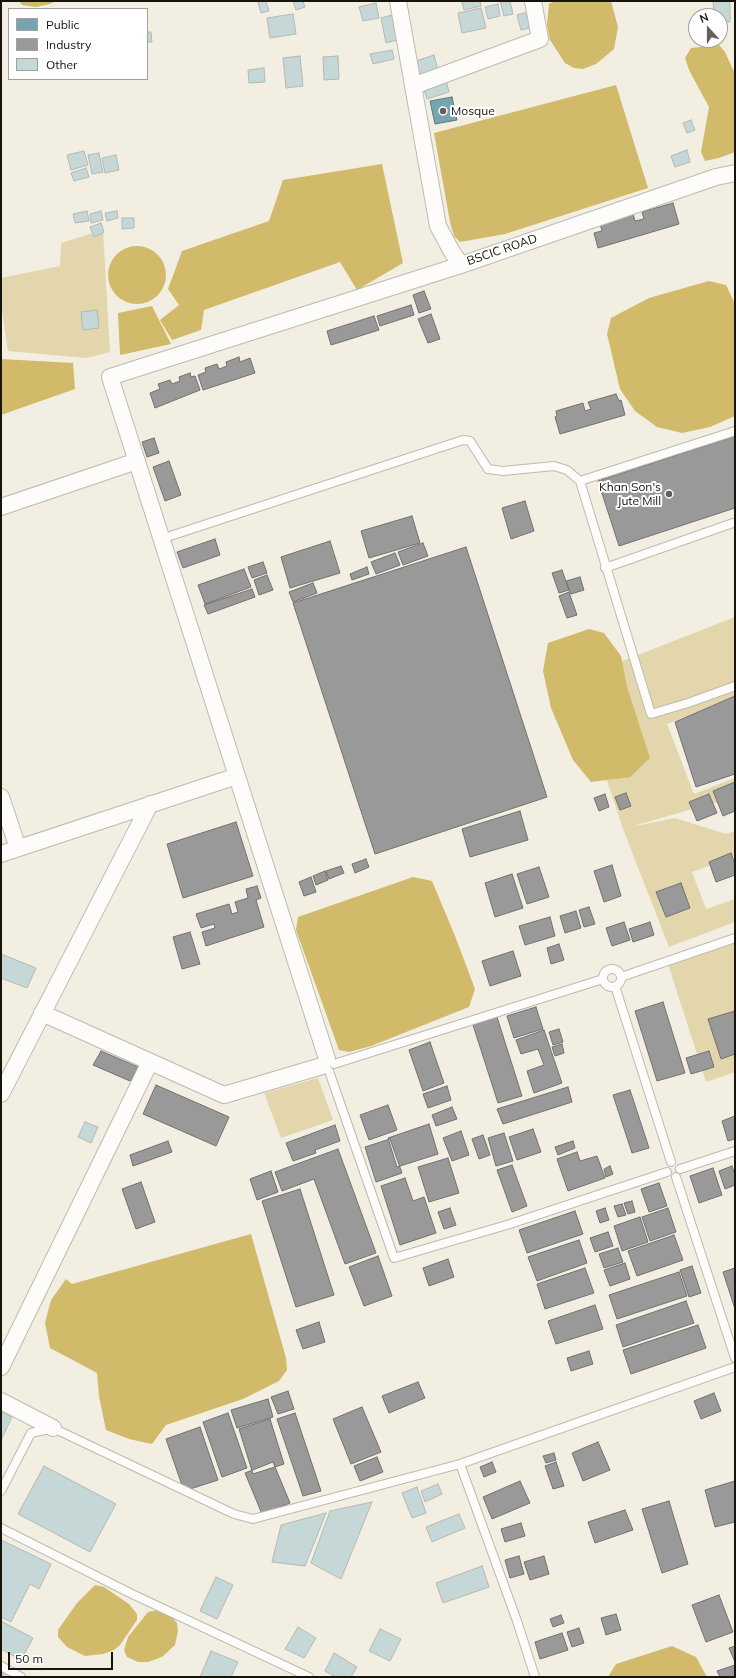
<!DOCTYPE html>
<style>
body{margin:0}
#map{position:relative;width:736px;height:1678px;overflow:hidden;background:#f2eee1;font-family:Mulish,sans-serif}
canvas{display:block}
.frame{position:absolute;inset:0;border:2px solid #17140c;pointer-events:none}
.legend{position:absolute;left:8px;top:8px;width:140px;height:72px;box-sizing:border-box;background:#fff;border:1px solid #a2a19e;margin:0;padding:5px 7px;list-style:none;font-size:12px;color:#17140c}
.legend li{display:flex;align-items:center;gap:8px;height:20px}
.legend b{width:20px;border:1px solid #a2a19e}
.north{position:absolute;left:688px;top:8px;width:40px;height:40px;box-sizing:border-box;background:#fff;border:1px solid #a2a19e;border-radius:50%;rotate:339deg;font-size:11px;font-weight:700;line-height:16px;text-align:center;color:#17140c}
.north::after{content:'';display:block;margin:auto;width:14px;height:18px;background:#646057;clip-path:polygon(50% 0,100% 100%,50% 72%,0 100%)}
.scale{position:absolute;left:8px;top:1652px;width:105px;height:18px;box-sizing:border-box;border:2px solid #17140c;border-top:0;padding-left:5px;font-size:12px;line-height:14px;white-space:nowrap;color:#17140c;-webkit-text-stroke:3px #fff;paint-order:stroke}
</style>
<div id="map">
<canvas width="736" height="1678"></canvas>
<div class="frame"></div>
<ul class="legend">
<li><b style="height:11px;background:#76a5af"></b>Public</li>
<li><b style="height:11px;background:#999"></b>Industry</li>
<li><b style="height:11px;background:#c5d7d7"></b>Other</li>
</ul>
<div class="north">N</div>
<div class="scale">50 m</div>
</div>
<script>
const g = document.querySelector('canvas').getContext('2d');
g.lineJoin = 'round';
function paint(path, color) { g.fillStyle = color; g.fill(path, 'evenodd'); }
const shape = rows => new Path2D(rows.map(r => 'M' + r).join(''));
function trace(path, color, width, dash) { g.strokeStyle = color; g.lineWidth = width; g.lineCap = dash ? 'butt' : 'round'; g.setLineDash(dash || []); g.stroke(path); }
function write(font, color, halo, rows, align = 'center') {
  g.font = font + ' Mulish,sans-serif'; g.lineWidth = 4; g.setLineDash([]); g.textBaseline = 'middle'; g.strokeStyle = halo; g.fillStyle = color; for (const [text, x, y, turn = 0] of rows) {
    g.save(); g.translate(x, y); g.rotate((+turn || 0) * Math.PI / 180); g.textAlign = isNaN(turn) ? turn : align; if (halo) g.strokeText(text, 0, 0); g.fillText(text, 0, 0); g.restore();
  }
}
const green = shape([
 [103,230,110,352,86,358,8,351,1,304,1,278,60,266,61,243],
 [735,617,735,697,667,724,694,794,735,778,735,805,713,803,630,827,675,818,726,834,735,831,735,856,692,872,706,909,735,899,735,922,669,947,623,829,574,680],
 [735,938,735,1072,706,1082,667,961],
 [318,1078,333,1120,281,1138,264,1093]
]);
const water = shape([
 [19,1,56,1,50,4,36,7,22,5],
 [554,1,611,1,618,27,614,49,596,64,583,69,574,68,565,63,550,40,547,25,549,4],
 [719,45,725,52,735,74,735,152,719,158,705,161,701,152,709,107,689,70,685,58,691,48],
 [616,85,648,188,505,234,460,242,454,236,450,222,434,133],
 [382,164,403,263,357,290,340,262,204,310,201,330,172,340,160,320,179,305,168,289,182,251,269,221,283,180],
 '108 275a29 29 0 1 1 58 0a29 29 0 1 1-58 0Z',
 [709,281,726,285,735,304,735,416,710,427,682,433,657,427,635,411,620,389,607,334,611,318,649,298],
 [152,306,171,344,120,355,118,313],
 [1,359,73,363,75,389,1,415],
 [589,629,604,633,621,656,627,687,650,758,630,777,591,782,573,760,551,708,543,671,548,643],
 [413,877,432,881,455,936,475,989,469,1007,371,1046,349,1052,339,1050,296,930,298,917],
 [251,1234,286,1358,287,1370,279,1381,243,1399,166,1425,152,1444,129,1439,106,1430,99,1396,97,1373,50,1348,45,1323,51,1300,66,1279,72,1284],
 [95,1585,104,1587,129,1604,137,1614,137,1620,120,1645,114,1650,103,1654,85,1656,67,1647,58,1637,58,1630,77,1603],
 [158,1610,170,1615,177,1623,178,1631,175,1645,162,1657,148,1662,138,1662,127,1657,124,1650,128,1637,148,1612],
 [672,1646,696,1657,707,1677,608,1677,616,1664]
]);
const public = shape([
 [452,97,457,120,435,124,430,101,452,97]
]);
const industry = shape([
 [673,203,679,224,598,248,594,233,602,231,600,224,633,214,635,221,644,219,642,212,673,203],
 [424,291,431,309,419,313,413,295,424,291],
 [411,305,414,315,380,326,377,316,411,305],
 [431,314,440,339,428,343,418,319,431,314],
 [374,316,379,330,331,345,327,331,374,316],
 [239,357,240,362,250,358,255,373,203,390,198,375,206,372,205,368,217,364,219,369,227,366,226,362,239,357],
 [190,373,191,377,195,376,200,390,155,408,150,393,160,389,158,384,170,380,172,384,180,381,179,377,190,373],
 [616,394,619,401,621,400,625,415,560,434,555,417,557,416,556,411,583,403,585,411,591,409,588,402,616,394],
 [735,436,735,508,619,546,598,481,735,436],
 [154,438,159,453,147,457,142,442,154,438],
 [169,461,181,495,165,501,153,467,169,461],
 [525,501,534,531,511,539,502,508,525,501],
 [412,516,420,543,369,558,361,531,412,516],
 [215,539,220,555,183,568,177,552,215,539],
 [330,541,340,573,290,588,281,557,330,541],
 [423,543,428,556,403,565,398,552,423,543],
 [466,547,547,797,375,854,293,603,466,547],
 [395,553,400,565,376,574,371,562,395,553],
 [263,562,267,573,252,578,248,567,263,562],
 [367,567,369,574,352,580,350,574,367,567],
 [244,569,251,587,205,604,198,585,244,569],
 [562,570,569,590,559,593,552,573,562,570],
 [267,575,273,590,259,595,254,580,267,575],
 [580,577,584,590,571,594,566,581,580,577],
 [313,583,317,593,293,602,289,592,313,583],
 [252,589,255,597,208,614,204,605,252,589],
 [569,592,577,615,567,618,559,596,569,592],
 [735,696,735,774,696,787,675,722,735,696],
 [735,782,735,811,723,816,713,791,735,782],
 [626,793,631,806,620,810,615,797,626,793],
 [605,794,609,807,599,811,594,798,605,794],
 [709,794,717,813,697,821,689,802,709,794],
 [520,811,528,840,470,857,462,829,520,811],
 [236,822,253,876,183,898,167,844,236,822],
 [731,853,735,864,735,875,716,882,709,862,731,853],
 [366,859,369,867,355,873,352,864,366,859],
 [612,865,621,896,604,902,594,871,612,865],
 [341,866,344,873,329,879,326,871,341,866],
 [539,867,549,897,527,904,517,874,539,867],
 [325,871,328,880,316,885,313,876,325,871],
 [512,874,523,908,495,917,485,883,512,874],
 [311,877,316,892,304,896,299,882,311,877],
 [681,883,690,908,666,917,656,892,681,883],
 [257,886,261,898,256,900,264,927,206,946,202,932,215,928,214,924,201,928,196,914,229,904,232,914,238,912,235,902,248,898,246,889,257,886],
 [589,907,595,924,584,927,579,910,589,907],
 [576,911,581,928,565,933,560,916,576,911],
 [550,917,555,936,525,945,519,926,550,917],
 [624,922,630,940,612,946,606,928,624,922],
 [650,922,654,935,633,942,629,929,650,922],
 [190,932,200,964,182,969,173,937,190,932],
 [559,944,564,960,551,964,547,948,559,944],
 [513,951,521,976,490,986,482,961,513,951],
 [663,1002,685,1073,657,1081,635,1011,663,1002],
 [536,1007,543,1029,514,1038,507,1016,536,1007],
 [735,1011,735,1054,721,1059,708,1019,735,1011],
 [497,1017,522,1096,498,1103,473,1025,497,1017],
 [559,1029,563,1042,553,1045,549,1032,559,1029],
 [544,1030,562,1083,534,1093,527,1071,544,1065,538,1049,521,1054,516,1040,544,1030],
 [430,1042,444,1083,423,1091,409,1050,430,1042],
 [562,1044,564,1053,555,1056,552,1047,562,1044],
 [101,1051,138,1067,130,1081,93,1065,101,1051],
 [709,1051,714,1067,691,1074,686,1058,709,1051],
 [156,1085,229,1117,216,1146,143,1114,156,1085],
 [447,1086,451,1100,428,1108,423,1094,447,1086],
 [568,1087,572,1102,503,1124,497,1109,568,1087],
 [630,1090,649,1148,632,1153,613,1095,630,1090],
 [388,1105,397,1130,369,1140,360,1115,388,1105],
 [452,1107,457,1119,436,1126,432,1115,452,1107],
 [735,1116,735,1139,728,1141,722,1121,735,1116],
 [429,1124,438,1154,397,1167,388,1138,429,1124],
 [335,1125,340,1141,315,1150,316,1153,293,1161,286,1143,335,1125],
 [533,1129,541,1152,517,1160,509,1137,533,1129],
 [461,1131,469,1155,452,1161,443,1138,461,1131],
 [504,1133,513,1161,496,1166,488,1138,504,1133],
 [483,1135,490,1155,479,1159,472,1139,483,1135],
 [390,1139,402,1173,376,1182,365,1147,390,1139],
 [168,1141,172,1152,133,1166,130,1155,168,1141],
 [573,1141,575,1148,558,1155,555,1147,573,1141],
 [338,1149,376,1253,345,1264,314,1179,282,1191,275,1172,338,1149],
 [577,1152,580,1161,597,1156,605,1178,568,1191,557,1159,577,1152],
 [448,1158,459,1193,429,1202,418,1167,448,1158],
 [512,1165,527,1206,512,1212,497,1170,512,1165],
 [610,1166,613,1174,606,1177,604,1169,610,1166],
 [732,1166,735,1175,735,1185,725,1189,719,1171,732,1166],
 [713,1168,722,1195,699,1203,690,1176,713,1168],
 [271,1171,278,1192,257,1200,250,1179,271,1171],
 [405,1178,413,1201,424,1197,436,1233,400,1245,381,1186,405,1178],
 [141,1182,155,1222,136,1229,122,1189,141,1182],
 [659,1183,667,1206,649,1212,641,1189,659,1183],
 [300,1189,334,1295,296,1307,262,1201,300,1189],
 [632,1201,635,1212,628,1214,624,1203,632,1201],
 [622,1204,626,1215,618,1217,614,1206,622,1204],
 [450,1208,456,1225,444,1229,438,1212,450,1208],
 [605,1208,609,1220,600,1223,596,1211,605,1208],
 [668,1208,676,1232,650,1241,642,1217,668,1208],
 [575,1211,583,1234,527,1253,519,1230,575,1211],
 [640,1217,648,1242,622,1251,614,1226,640,1217],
 [608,1232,613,1246,595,1252,590,1238,608,1232],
 [674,1235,683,1260,637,1276,628,1251,674,1235],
 [579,1240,587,1263,537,1281,528,1257,579,1240],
 [618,1248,623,1262,604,1268,599,1254,618,1248],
 [378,1256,392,1296,364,1306,349,1267,378,1256],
 [448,1259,454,1277,429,1286,423,1268,448,1259],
 [625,1263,630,1279,610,1286,604,1270,625,1263],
 [692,1266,701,1293,689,1297,680,1270,692,1266],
 [585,1268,594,1293,545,1309,537,1284,585,1268],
 [735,1268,735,1309,723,1272,735,1268],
 [679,1272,687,1296,617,1319,609,1295,679,1272],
 [686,1301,694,1323,623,1347,616,1325,686,1301],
 [595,1305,603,1329,556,1344,548,1321,595,1305],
 [319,1322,325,1342,303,1349,296,1330,319,1322],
 [698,1325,706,1348,631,1374,623,1350,698,1325],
 [589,1351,593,1364,571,1371,567,1358,589,1351],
 [418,1382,425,1398,389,1413,382,1396,418,1382],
 [288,1391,294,1409,278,1414,271,1397,288,1391],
 [714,1393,721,1411,701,1419,694,1401,714,1393],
 [268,1399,273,1417,237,1428,231,1410,268,1399],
 [362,1407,381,1452,351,1464,333,1419,362,1407],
 [228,1413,247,1468,222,1477,203,1422,228,1413],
 [295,1413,321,1491,303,1496,277,1419,295,1413],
 [270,1419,284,1464,253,1474,239,1429,270,1419],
 [200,1427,218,1480,184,1491,166,1439,200,1427],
 [598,1442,610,1470,583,1481,572,1453,598,1442],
 [554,1453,556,1460,546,1463,543,1456,554,1453],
 [377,1457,383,1472,360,1481,354,1466,377,1457],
 [273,1462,290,1503,262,1514,245,1473,273,1462],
 [492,1462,496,1472,484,1477,480,1467,492,1462],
 [556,1462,564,1486,553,1489,545,1466,556,1462],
 [520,1481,530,1503,492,1519,483,1497,520,1481],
 [735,1481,735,1522,715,1527,705,1490,735,1481],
 [669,1501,688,1564,662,1573,642,1509,669,1501],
 [625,1510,633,1530,595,1543,588,1522,625,1510],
 [521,1523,525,1536,505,1542,501,1529,521,1523],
 [519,1556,524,1574,510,1578,505,1560,519,1556],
 [544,1556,549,1574,530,1580,524,1562,544,1556],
 [719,1595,733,1632,706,1642,692,1605,719,1595],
 [616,1614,621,1630,606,1635,601,1618,616,1614],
 [561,1615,564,1623,553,1627,550,1619,561,1615],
 [579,1628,584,1643,572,1647,567,1632,579,1628],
 [562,1633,568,1650,540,1659,535,1642,562,1633],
 [735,1646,735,1662,729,1648,735,1646],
 [735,1665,735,1677,720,1677,717,1671,735,1665]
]);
const building = shape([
 [266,1,269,11,261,13,258,2,266,1],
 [293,1,303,1,305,7,296,10,293,1],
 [480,1,481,6,464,10,462,2,480,1],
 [500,1,510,1,513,14,504,16,500,1],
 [713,1,730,1,730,22,720,22,720,16,714,16,713,1],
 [376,3,379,18,363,21,359,7,376,3],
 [498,4,500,16,488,19,485,7,498,4],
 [481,8,486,28,462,33,458,13,481,8],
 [531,11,534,27,521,30,517,15,531,11],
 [293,14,296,34,270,38,267,18,293,14],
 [392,15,397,40,386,43,381,18,392,15],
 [147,32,151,32,152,42,147,42,147,32],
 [392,50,394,59,373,64,370,54,392,50],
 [434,55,438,70,420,75,416,61,434,55],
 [300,56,303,86,286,88,283,58,300,56],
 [338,56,339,79,324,80,323,57,338,56],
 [264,68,265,82,249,83,248,70,264,68],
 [445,77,449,92,427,99,422,84,445,77],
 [691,120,695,130,687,133,683,123,691,120],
 [687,150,690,162,675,167,671,156,687,150],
 [84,151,88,165,71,170,67,155,84,151],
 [99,153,103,172,92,174,88,155,99,153],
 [116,155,119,170,105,173,102,158,116,155],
 [86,168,89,177,74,181,71,173,86,168],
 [87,211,89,221,75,223,73,214,87,211],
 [101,211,103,220,91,223,90,214,101,211],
 [117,211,118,218,107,221,105,213,117,211],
 [122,218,134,218,134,228,122,229,122,218],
 [101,223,104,232,94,237,90,227,101,223],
 [97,310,99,328,83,330,81,312,97,310],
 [1,954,36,968,27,988,1,978,1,954],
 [85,1122,98,1127,91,1143,78,1137,85,1122],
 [1,1412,12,1417,1,1440,1,1412],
 [44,1466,116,1504,90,1552,18,1514,44,1466],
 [438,1484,442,1494,425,1502,421,1491,438,1484],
 [417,1487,426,1513,412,1518,402,1493,417,1487],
 [372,1502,341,1579,311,1563,330,1511,372,1502],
 [326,1513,305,1566,272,1562,281,1525,326,1513],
 [459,1514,465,1528,432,1542,426,1527,459,1514],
 [1,1540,51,1564,39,1589,30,1584,11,1622,1,1617,1,1540],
 [482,1566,489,1587,443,1603,436,1583,482,1566],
 [216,1577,233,1585,217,1619,200,1611,216,1577],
 [1,1621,33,1638,21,1660,1,1649,1,1621],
 [298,1627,316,1638,304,1658,285,1649,298,1627],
 [380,1629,401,1639,390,1661,369,1651,380,1629],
 [211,1651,238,1662,231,1677,200,1677,211,1651],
 [334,1653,357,1667,351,1677,336,1677,325,1671,334,1653],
 [3,1672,13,1677,1,1677,3,1672]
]);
const lane = shape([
 [580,481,735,431],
 [161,539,463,440,470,441,488,469,503,471,554,466,567,470,580,481,651,714,688,703,735,686],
 [605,568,733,523],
 '603 978a9 9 0 1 1 18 0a9 9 0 1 1-18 0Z',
 [621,977,735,938],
 [615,986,671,1162],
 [334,1064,603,979],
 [329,1071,394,1258,510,1224,667,1172],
 [680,1169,735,1151],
 [676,1177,735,1358],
 [460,1464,517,1621,535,1677],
 [1,1491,31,1433,53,1428,234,1514,253,1519,460,1464,735,1367],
 [1,1528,132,1594,309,1677],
 [1,1666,21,1677]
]);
const street = shape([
 [398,1,438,226,452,252,461,265,716,177,735,173],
 [413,86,540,39,533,1],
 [1,507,137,461],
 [1,797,18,848],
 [1,854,237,776],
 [42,1013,224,1095,322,1066],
 [327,1059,110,377,461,265],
 [1,1094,150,804],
 [1,1367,150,1062],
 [1,1401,53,1428]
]);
const markers = [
 [443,111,4,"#646057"],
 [669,494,4,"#646057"]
];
const poiNames = [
 ["Mosque",451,111],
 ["Khan Son's",661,487,"right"],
 ["Jute Mill",661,501,"right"]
];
const streetNames = [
 ["BSCIC ROAD",502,250,-19]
];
paint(green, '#e3d6ad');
paint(water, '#d1ba6a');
paint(public, '#76a5af');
trace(public, '#5a7a7e', 1);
paint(industry, '#999');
trace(industry, '#72716f', 1);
paint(building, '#c5d7d7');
trace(building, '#b5b8b4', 1);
trace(lane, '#bdbab0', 10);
trace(street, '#bdbab0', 18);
trace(lane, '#fdfcfa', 8);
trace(street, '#fdfcfa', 16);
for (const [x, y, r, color] of markers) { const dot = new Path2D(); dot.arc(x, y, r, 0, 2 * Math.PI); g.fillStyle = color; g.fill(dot); trace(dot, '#fff', 1.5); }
write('12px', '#17140c', '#fff', poiNames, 'left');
write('12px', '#17140c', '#fff', streetNames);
</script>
